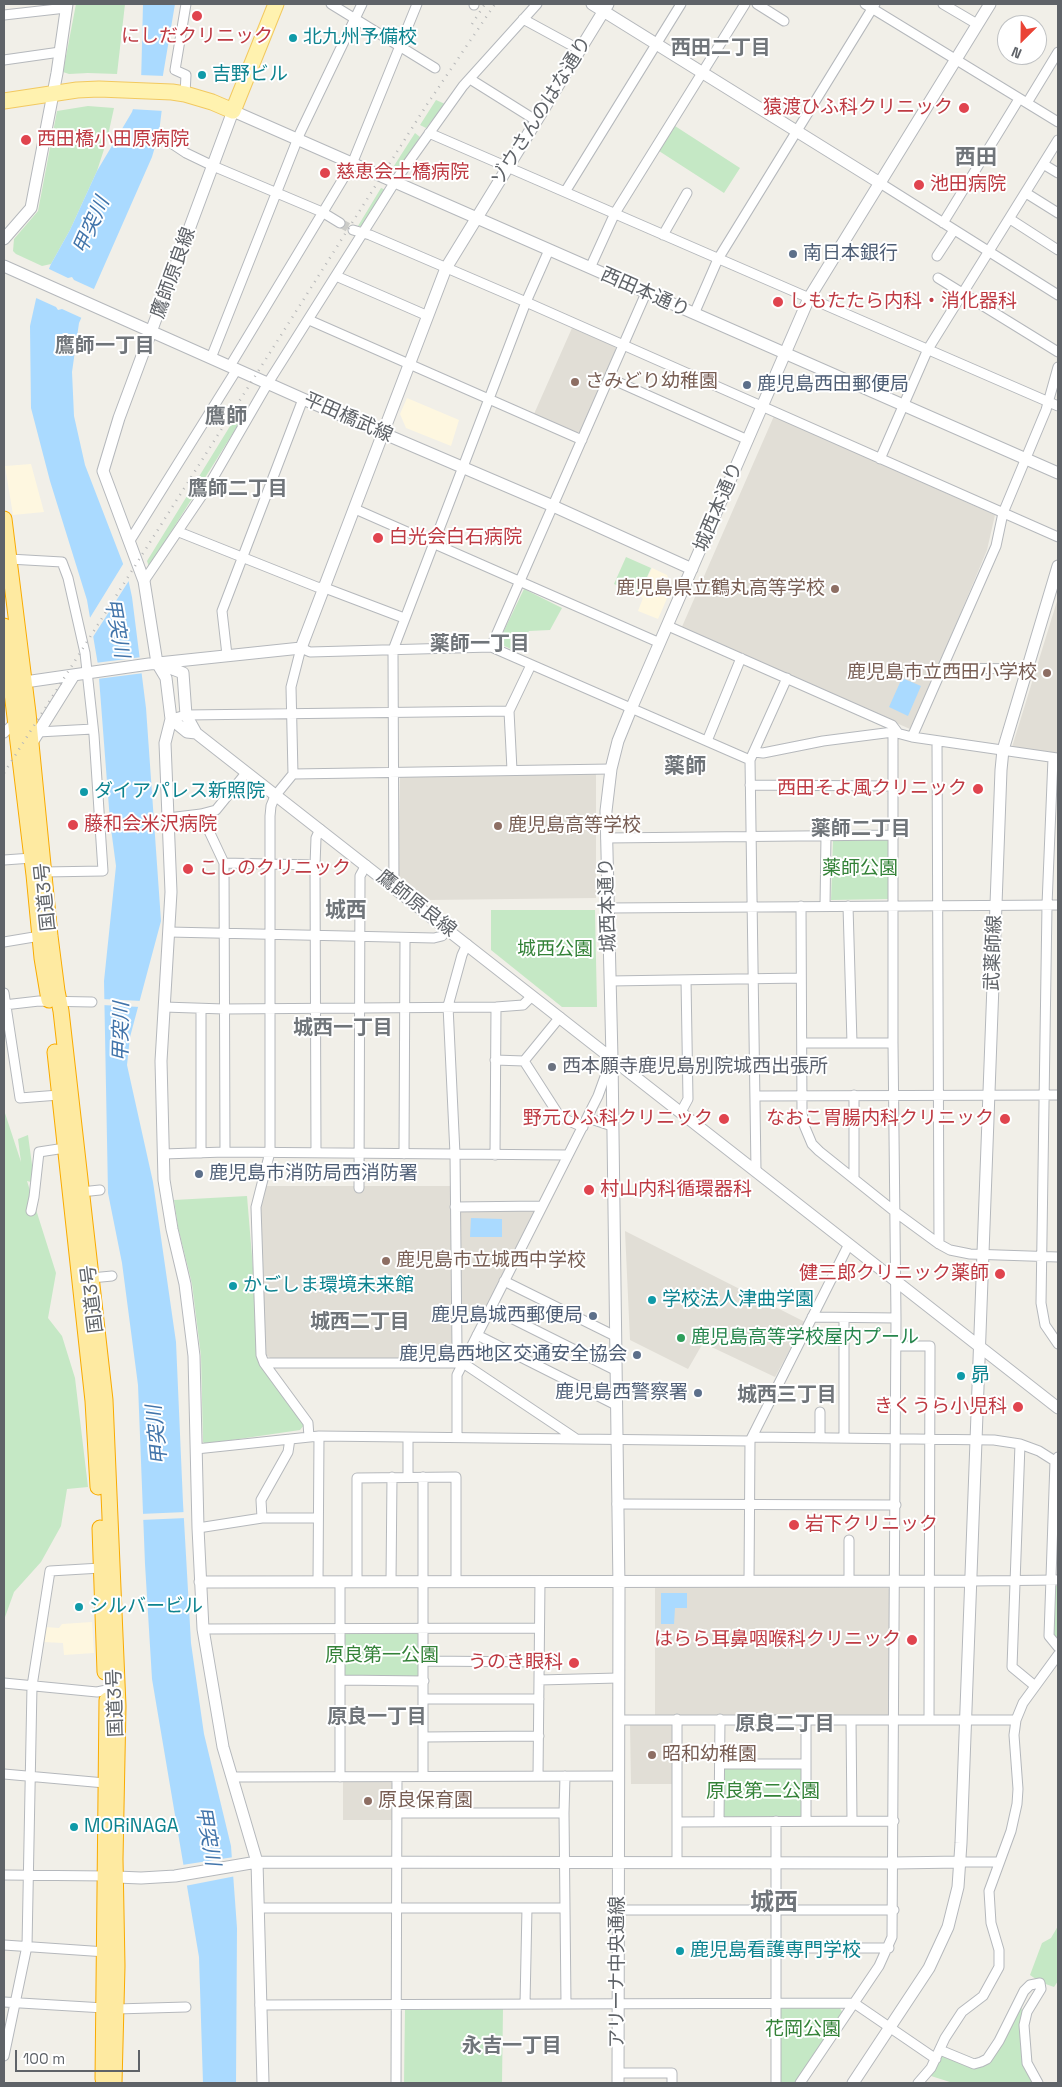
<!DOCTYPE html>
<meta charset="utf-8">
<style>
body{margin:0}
#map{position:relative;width:1062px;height:2087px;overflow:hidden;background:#f1efe8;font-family:"Space Grotesk",sans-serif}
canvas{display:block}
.frame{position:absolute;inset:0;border:5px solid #5f6368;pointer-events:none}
.north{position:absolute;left:997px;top:15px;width:50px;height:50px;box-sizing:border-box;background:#fff;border:1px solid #bfc1c3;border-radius:50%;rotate:203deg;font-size:14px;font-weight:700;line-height:20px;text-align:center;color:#5f6368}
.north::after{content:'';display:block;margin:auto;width:18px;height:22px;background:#ea4335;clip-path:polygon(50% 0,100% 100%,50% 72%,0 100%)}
.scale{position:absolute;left:15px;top:2050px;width:125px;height:22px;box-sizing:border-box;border:2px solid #5f6368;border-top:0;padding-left:6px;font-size:15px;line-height:18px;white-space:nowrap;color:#5f6368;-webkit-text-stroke:4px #fff;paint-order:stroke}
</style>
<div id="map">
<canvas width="1062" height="2087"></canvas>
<div class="frame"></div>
<div class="north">N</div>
<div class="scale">100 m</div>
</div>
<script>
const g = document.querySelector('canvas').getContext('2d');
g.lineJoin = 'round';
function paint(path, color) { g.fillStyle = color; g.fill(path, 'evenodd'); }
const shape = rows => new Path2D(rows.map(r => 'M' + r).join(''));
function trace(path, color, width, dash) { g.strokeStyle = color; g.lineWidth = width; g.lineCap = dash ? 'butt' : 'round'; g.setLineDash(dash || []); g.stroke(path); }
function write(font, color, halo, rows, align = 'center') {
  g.font = font + ' "Space Grotesk","Noto Sans JP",sans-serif'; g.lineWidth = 4; g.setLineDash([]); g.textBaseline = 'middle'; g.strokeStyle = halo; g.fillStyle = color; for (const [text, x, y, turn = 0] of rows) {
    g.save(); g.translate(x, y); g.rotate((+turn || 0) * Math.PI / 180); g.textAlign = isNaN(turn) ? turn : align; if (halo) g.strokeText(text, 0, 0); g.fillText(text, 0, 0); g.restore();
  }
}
const commercial = shape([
 [407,398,459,420,451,446,406,428,400,414],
 [31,464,44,512,13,515,5,466],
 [652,568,667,575,672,587,658,619,638,611,643,598,639,596],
 [92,1622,94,1653,64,1655,63,1643,43,1642,45,1627,59,1628,62,1624]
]);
const education = shape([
 [572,328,614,346,616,349,580,432,576,432,534,414],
 [774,416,995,515,987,550,913,727,910,729,681,629],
 [1058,598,1058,753,1012,747],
 [596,774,596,898,427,900,398,876,400,776],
 [266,1186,450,1186,451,1209,532,1209,534,1212,483,1313,452,1311,452,1360,272,1359,266,1355,260,1207],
 [625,1231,805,1322,775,1377,703,1343,688,1369,630,1340],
 [655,1586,888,1588,892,1590,891,1711,888,1716,655,1716],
 [630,1724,669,1724,673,1725,673,1784,631,1784],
 [343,1780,390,1780,392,1782,393,1820,343,1820]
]);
const green = shape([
 [76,4,125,4,117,74,88,73,69,74,63,72],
 [436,100,445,104,426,128,420,125],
 [88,106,114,108,107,140,97,171,70,230,51,264,42,266,16,254,13,251,14,239,38,211,57,111],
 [675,126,740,168,724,193,659,151],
 [415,133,420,137,397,172,392,169],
 [381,188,386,190,363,226,358,226],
 [235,418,240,422,149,567,147,561],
 [626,557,651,568,639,595,614,584],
 [524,589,562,608,550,630,529,631,517,652,498,643],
 [833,839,888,840,889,899,831,900],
 [491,910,595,910,597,1007,562,1007,491,950],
 [4,1110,21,1162,18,1139,28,1135,33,1172,31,1182,27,1181,56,1273,48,1318,62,1336,75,1378,88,1487,67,1489,61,1526,41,1562,14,1592,4,1620],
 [247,1196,261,1365,305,1424,300,1430,205,1444,203,1442,201,1356,192,1284,178,1227,174,1200],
 [1056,1586,1058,1586,1058,1642,1052,1634,1053,1589],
 [347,1632,416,1633,419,1634,420,1675,417,1679,344,1676,344,1635],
 [726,1766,799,1766,803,1769,803,1815,801,1818,726,1818,723,1816,723,1770],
 [1058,1926,1058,1981,1054,1987,1040,1982,1030,1975,1042,1943,1051,1938],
 [1021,2005,1035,2083,953,2083,931,2076,942,2053,973,2065,985,2066,1002,2045],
 [781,2007,839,2007,843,2013,795,2083,779,2083,779,2010],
 [503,2008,502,2083,404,2083,405,2009]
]);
const water = shape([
 [143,4,175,4,163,75,162,108,159,133,152,157,79,323,72,372,74,416,85,465,127,574,132,597,146,708,161,921,130,1037,127,1065,153,1182,176,1342,183,1503,191,1643,204,1734,231,1846,237,1928,236,2083,203,2083,199,1957,152,1679,145,1564,138,1385,122,1263,108,1193,104,981,116,866,110,821,98,665,87,600,50,481,31,408,30,326,36,299,51,264,70,230,97,171,132,112,141,84],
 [902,678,921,686,908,716,889,707],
 [471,1218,502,1219,502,1237,470,1237],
 [661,1593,687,1593,687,1608,675,1608,674,1624,661,1624]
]);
const pier = shape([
 [139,75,165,76,164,111,130,109,139,83],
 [47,268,68,278,72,277,74,280,96,290,84,319,62,309,58,310,56,307,34,297],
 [125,561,130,579,91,640,88,621],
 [142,657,144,673,97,679,95,663],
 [102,999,142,1001,140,1007,102,1005],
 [186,1512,186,1518,141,1520,140,1514],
 [234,1857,236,1876,185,1886,182,1865]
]);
const minorTunnel = shape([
 [340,223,353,230]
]);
const minor = shape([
 [331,4,435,68],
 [757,4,784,21],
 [865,4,1058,122],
 [943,4,977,24],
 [474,5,474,4],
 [4,15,66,8],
 [523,19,580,50],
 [4,60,60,52],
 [470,79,537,121],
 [185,94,186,75,175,70,186,4],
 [1027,103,1058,52],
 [429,133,1058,406],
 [168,141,186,153,213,166,322,212,340,223],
 [1043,164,1058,173],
 [880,183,1058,295],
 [565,192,681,4],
 [1026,193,1058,213],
 [1010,219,1058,250],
 [943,223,1019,99],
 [353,230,370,235,526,302,1058,537],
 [663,235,687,193],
 [937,256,954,230],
 [590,268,615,213,745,4],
 [336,276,428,316],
 [938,278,1058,352],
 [694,314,718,259,875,4],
 [309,320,582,440],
 [211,358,300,133,362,4],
 [230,366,352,164,417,4],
 [609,378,748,440],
 [880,459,928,349,1058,140],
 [355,509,660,643],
 [179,532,317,587,325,588,404,618],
 [129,542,237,369],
 [9,559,62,562,68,578,85,653,94,735,103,871,44,872],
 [144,581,209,485,268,383,398,177,463,86,537,4],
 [668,626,892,725,898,733],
 [491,647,646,293],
 [227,655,222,611,303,399],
 [943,668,1027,669],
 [509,711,512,770],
 [171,719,186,715,509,711,531,665],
 [38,732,93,729],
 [4,733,16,721],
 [912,737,996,546,1003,513,1046,410,1058,367],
 [707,741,741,658],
 [937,741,939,1244],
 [754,752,763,753,823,741,893,732,912,737,1057,758],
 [1053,758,1047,905,1041,1303,1045,1325,1058,1344],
 [293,774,291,687,301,648,310,652,491,647,750,760],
 [750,785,893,786],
 [201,814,224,863,225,1152],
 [168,818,201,814,216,810,246,773],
 [606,838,894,835],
 [4,860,32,858],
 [224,863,315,865],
 [394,888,393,650,526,302,549,250],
 [801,906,802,1113,804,1125,812,1144,819,1151,894,1211,939,1244,950,1250,970,1254,1058,1257],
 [825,906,826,836],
 [848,906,852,1043],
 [608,908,1058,905],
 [169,932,434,938,442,936,448,929],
 [4,942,40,936],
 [610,981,801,978],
 [4,993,20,1098,59,1095],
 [4,1005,39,1001,92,1002],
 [164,1007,224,1009,496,1007,523,1005,532,996],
 [802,1043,893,1043],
 [495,1060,524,1061,560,1017],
 [524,1061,560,1117,583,1127],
 [854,1095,854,1179],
 [756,1096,1058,1095],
 [681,1112,688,1099,686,980],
 [588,1118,612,1126],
 [201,1153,201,1009],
 [316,1153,315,865,316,838,320,829],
 [163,1154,225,1152,568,1155],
 [404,1154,405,939],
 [495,1155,496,1007],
 [756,1171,750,760,787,678],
 [359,1188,360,876,366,865],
 [81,1192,100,1190],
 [455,1207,541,1206],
 [31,1211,34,1197,39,1152,65,1148],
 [91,1278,112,1276],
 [504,1281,615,1336],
 [491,1308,615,1370],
 [812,1317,896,1318],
 [477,1335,616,1405],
 [896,1346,930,1346,929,1719],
 [264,1363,463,1363,575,1438],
 [463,1363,457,1349,455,1154,448,1006,462,955,467,944],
 [309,1437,308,1423,264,1363,261,1355,256,1207,270,1152,270,816,271,806,275,796,293,774,611,769],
 [457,1437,457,1375,598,1096,610,1063],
 [753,1437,994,1440,1020,1444,1039,1451,1058,1463],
 [820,1437,820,1412],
 [844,1437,844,1318],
 [408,1438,408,1477],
 [1020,1444,1012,1667,1035,1686],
 [196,1449,319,1436,750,1441],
 [1058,1457,1055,1461,1049,1636,1058,1647],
 [617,1504,896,1505],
 [262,1518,318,1518],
 [198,1528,262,1518,261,1500,288,1452,290,1439],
 [749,1580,750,1441,849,1244],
 [391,1581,392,1477],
 [849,1581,849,1540],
 [971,1581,1058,1580],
 [318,1582,319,1436],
 [357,1582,357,1478,456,1477,456,1581],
 [203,1629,539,1628],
 [424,1661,539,1662],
 [341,1680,424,1681],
 [539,1680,618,1678],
 [4,1683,97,1692,116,1688],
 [424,1699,539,1699],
 [619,1720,1016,1720],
 [851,1720,852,1821],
 [424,1737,539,1736],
 [720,1764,806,1764],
 [4,1774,105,1783],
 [423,1776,423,1477],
 [538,1776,540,1581],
 [565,1776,564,1813,566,2004],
 [232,1777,618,1776],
 [340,1777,340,1582],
 [397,1813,564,1813],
 [776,1821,776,2083],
 [806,1821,806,1720],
 [677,1822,894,1821],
 [719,1822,720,1719],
 [677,1862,677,1719],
 [961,1862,998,1862],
 [4,1875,108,1876],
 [259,1908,565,1908],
 [618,1910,894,1910],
 [4,1945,106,1952],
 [777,1948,889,1948],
 [4,2002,104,2008],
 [525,2004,527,1908],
 [260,2005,854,2003,936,2059],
 [116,2009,186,2007],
 [940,2050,974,2064,981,2062,987,2059,999,2041,1024,1991,1030,1985,1040,1983,1041,1989,1027,2012,1024,2025,1027,2063,1038,2083],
 [4,2056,27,1946,32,1686,50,1571,101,1568],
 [618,2073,672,2073,672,2083],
 [396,2083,397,1777],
 [800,2083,879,1966,892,1937,896,1318,893,1043,893,732],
 [918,2083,931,2068,945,2038,962,2012,983,1996,999,1967,999,1950,991,1923,989,1891,1011,1831,1017,1804,1018,1789,1014,1735,1016,1720,1023,1703,1058,1655]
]);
const tertiary = shape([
 [592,4,880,183],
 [4,239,31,208,57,73,67,4],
 [4,266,303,399,553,506,692,569],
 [157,663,183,673,186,715,196,733,1058,1408],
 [18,683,149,664,301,648,446,268,608,4],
 [171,719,187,732,196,733],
 [31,744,74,675],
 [200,1582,971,1581],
 [116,1877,141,1878,175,1876,257,1862,894,1863,961,1862],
 [263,2083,257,1862,223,1747,203,1629,198,1528,194,1356,185,1284,172,1229,164,1180,161,1061,171,892,165,743,171,719,166,678,157,663,144,581,103,471,119,418,233,111,1058,473],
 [618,2083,619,1588,612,1058,606,811,611,769,618,741,631,709,809,298,990,4],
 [853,2083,929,1968,948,1927,958,1887,961,1843,1001,770,1003,750,1058,566]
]);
const primary = shape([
 [4,101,77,90,99,89,172,92,185,94,212,102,233,111,276,4]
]);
const trunk = shape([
 [4,519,28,713,50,936,57,991,61,1011,105,1400,118,1706,115,1859,117,1966,114,2083],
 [4,626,34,875,42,958,49,1000],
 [55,1052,93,1401,98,1487],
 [100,1528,105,1672],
 [103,2079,107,1700]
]);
const rail = shape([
 [472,24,485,4],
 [4,773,426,106,495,4]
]);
const markers = [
 [197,16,6,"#e0444e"],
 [293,38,5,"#0f9aa8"],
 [202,75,5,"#0f9aa8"],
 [964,108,6,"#e0444e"],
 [26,140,6,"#e0444e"],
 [325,173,6,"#e0444e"],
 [919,185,6,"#e0444e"],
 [793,254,5,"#5c6f8a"],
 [778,302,6,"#e0444e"],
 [575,382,5,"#8d6e63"],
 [747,385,5,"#5c6f8a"],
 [378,538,6,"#e0444e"],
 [835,589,5,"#8d6e63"],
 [1047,673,5,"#8d6e63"],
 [978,789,6,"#e0444e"],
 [84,792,5,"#0f9aa8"],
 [73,825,6,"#e0444e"],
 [498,826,5,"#8d6e63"],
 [188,869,6,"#e0444e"],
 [552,1067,5,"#6b7280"],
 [724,1119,6,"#e0444e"],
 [1005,1119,6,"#e0444e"],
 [199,1174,5,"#5c6f8a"],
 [589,1190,6,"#e0444e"],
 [386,1261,5,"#8d6e63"],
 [1000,1274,6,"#e0444e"],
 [233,1286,5,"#0f9aa8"],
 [652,1300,5,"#0f9aa8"],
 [593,1316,5,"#5c6f8a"],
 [681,1338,5,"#2e9e5b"],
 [637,1355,5,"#5c6f8a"],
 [961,1376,5,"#0f9aa8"],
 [698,1393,5,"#5c6f8a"],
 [1018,1407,6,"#e0444e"],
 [794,1525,6,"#e0444e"],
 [79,1607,5,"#0f9aa8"],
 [912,1640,6,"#e0444e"],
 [574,1663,6,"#e0444e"],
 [652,1755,5,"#8d6e63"],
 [368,1801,5,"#8d6e63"],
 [74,1827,5,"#0f9aa8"],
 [680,1951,5,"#0f9aa8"]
];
const healthNames = [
 ["にしだクリニック",197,37,"center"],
 ["猿渡ひふ科クリニック",953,108,"right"],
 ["西田橋小田原病院",37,140],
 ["慈恵会土橋病院",336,173],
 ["池田病院",930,185],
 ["しもたたら内科・消化器科",789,302],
 ["白光会白石病院",389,538],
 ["西田そよ風クリニック",967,789,"right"],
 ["藤和会米沢病院",84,825],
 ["こしのクリニック",199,869],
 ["野元ひふ科クリニック",713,1119,"right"],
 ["なおこ胃腸内科クリニック",994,1119,"right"],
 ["村山内科循環器科",600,1190],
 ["健三郎クリニック薬師",989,1274,"right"],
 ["きくうら小児科",1007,1407,"right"],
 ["岩下クリニック",805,1525],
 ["はらら耳鼻咽喉科クリニック",901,1640,"right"],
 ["うのき眼科",563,1663,"right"]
];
const cultureNames = [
 ["北九州予備校",303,38],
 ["吉野ビル",212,75],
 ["ダイアパレス新照院",94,792],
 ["かごしま環境未来館",243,1286],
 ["学校法人津曲学園",662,1300],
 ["昴",971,1376],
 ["シルバービル",89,1607],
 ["MORiNAGA",84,1827],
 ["鹿児島看護専門学校",690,1951]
];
const streetNames = [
 ["ゾウさんのはな通り",542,111,-58],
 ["鷹師原良線",174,273,-70],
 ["西田本通り",645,293,24],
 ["平田橋武線",348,418,24],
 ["城西本通り",719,507,-67],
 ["国道3号",46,897,-96],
 ["鷹師原良線",416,904,38],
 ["城西本通り",608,905,-92],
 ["武薬師線",994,953,-88],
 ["国道3号",93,1299,-97],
 ["国道3号",116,1703,-92],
 ["アリーナ中央通線",618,1972,-90]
];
const serviceNames = [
 ["南日本銀行",803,254],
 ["鹿児島西田郵便局",757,385],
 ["鹿児島市消防局西消防署",209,1174],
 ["鹿児島城西郵便局",583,1316,"right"],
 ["鹿児島西地区交通安全協会",627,1355,"right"],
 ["鹿児島西警察署",688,1393,"right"]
];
const educationNames = [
 ["さみどり幼稚園",585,382],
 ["鹿児島県立鶴丸高等学校",825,589,"right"],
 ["鹿児島市立西田小学校",1037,673,"right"],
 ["鹿児島高等学校",508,826],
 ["鹿児島市立城西中学校",396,1261],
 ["昭和幼稚園",662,1755],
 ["原良保育園",378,1801]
];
const parkNames = [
 ["薬師公園",860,869],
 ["城西公園",555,950],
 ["原良第一公園",382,1656],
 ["原良第二公園",763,1792],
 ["花岡公園",803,2030]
];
const worshipNames = [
 ["西本願寺鹿児島別院城西出張所",562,1067]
];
const leisureNames = [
 ["鹿児島高等学校屋内プール",691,1338]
];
const neighbourhoodNames = [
 ["西田二丁目",721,49],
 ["鷹師一丁目",105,347],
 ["鷹師二丁目",238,490],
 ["薬師一丁目",480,645],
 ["薬師二丁目",861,830],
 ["城西一丁目",343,1029],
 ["城西二丁目",360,1323],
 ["城西三丁目",787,1396],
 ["原良一丁目",377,1718],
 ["原良二丁目",785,1725],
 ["永吉一丁目",512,2047]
];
const waterNames = [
 ["甲突川",92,226,-66],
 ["甲突川",116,628,80],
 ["甲突川",122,1032,-89],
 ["甲突川",158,1435,-96],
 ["甲突川",207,1836,80]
];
const quarterNames = [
 ["西田",976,158],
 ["鷹師",226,417],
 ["薬師",685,767],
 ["城西",346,911]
];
const districtNames = [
 ["城西",774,1903]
];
paint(commercial, '#fef7e0');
paint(education, '#e1ded6');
paint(green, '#c5e8c5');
paint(water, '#aadaff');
paint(pier, '#f1efe8');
trace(minorTunnel, '#ccccc8', 9, [9, 4.5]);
trace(minor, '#b5b8bc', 11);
trace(tertiary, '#b5b8bc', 13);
trace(primary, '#f2c960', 17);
trace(trunk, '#f9ab00', 17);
trace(minor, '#fff', 9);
trace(tertiary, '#fff', 11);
trace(primary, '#fff2af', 15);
trace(trunk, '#feeaa1', 15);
trace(rail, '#b6b7b8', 2.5, [1, 6]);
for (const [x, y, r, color] of markers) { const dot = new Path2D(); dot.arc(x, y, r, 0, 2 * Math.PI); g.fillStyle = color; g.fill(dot); trace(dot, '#fff', 2); }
write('19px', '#be3a42', '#fff', healthNames, 'left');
write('19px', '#0d838f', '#fff', cultureNames, 'left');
write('19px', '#5f6368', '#fff', streetNames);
write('19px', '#4e5e75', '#fff', serviceNames, 'left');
write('19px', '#785e54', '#fff', educationNames, 'left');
write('19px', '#348238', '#fff', parkNames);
write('19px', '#5b616d', '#fff', worshipNames, 'left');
write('19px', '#27864d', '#fff', leisureNames, 'left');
write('bold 20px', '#70757a', '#fff', neighbourhoodNames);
write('italic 20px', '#4174aa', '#fff', waterNames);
write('bold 21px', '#70757a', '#fff', quarterNames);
write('bold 24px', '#70757a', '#fff', districtNames);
</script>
